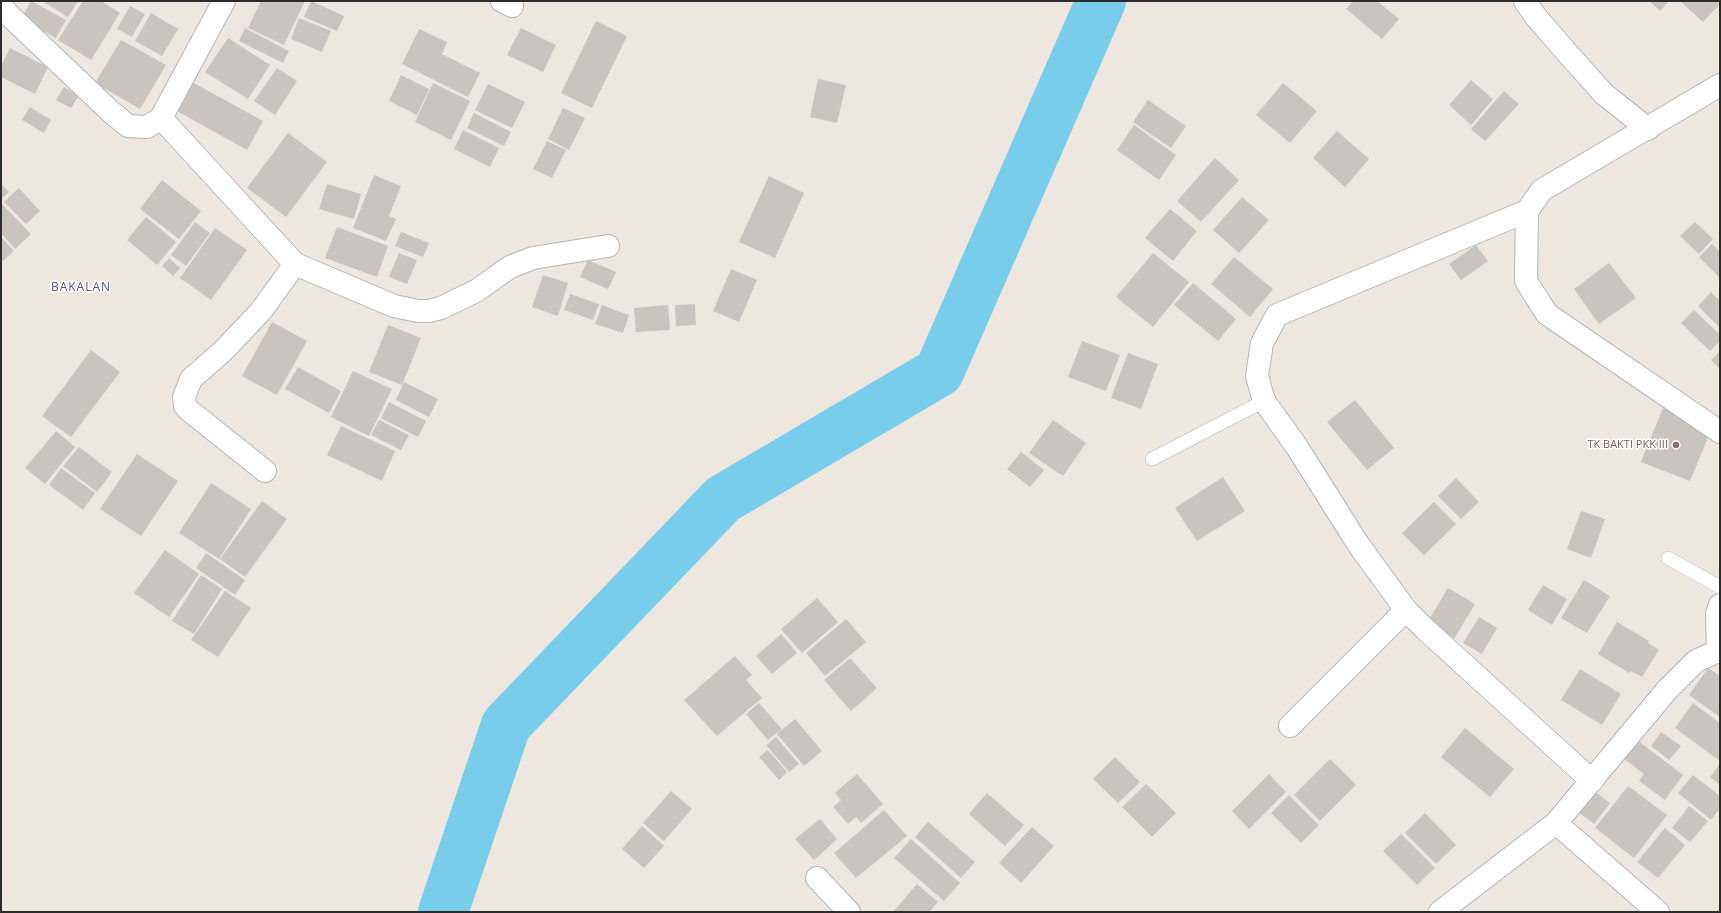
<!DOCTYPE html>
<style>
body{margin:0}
#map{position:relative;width:1721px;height:913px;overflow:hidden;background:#ede7e0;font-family:"Open Sans",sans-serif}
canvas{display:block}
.frame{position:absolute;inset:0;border:2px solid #2c2c2c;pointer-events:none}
</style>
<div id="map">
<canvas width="1721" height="913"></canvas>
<div class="frame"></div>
</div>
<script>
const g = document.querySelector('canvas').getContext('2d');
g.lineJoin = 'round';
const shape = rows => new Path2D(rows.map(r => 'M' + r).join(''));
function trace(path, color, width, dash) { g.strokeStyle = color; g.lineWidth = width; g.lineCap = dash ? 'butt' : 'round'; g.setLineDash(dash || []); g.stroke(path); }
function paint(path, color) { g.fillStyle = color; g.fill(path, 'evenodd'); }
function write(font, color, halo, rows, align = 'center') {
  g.font = font + ' "Open Sans",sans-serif'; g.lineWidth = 3; g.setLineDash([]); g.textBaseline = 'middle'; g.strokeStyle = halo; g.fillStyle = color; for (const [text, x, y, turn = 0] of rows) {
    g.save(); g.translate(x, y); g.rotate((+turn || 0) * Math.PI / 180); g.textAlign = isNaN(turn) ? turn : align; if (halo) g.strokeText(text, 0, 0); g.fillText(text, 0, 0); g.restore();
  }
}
const river = shape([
 [443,912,506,725,723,499,939,372,1101,1]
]);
const building = shape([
 [31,1,66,20,56,38,21,19],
 [42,1,78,1,68,17],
 [83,1,101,1,120,13,91,60,58,40],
 [261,1,305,1,284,45,248,28],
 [311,1,344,16,337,31,304,17],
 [1353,1,1377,1,1399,19,1382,39,1346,9],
 [1649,1,1669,1,1660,11],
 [1680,1,1717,1,1720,4,1703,22],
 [130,6,145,14,132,37,117,29],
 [151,13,178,29,162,56,135,41],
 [299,18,331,31,322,52,291,39],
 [596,21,627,36,592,108,561,93],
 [245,28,289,51,283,63,239,41],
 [521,28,556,45,543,72,507,55],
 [419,29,447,42,442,54,480,73,468,97,402,64],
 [228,38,270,65,248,99,205,72],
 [121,40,166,65,140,109,95,83],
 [10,48,48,67,35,94,1,77,1,66],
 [277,68,297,81,275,115,254,101],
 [401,75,429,89,417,115,389,101],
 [818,79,846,85,837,123,810,117],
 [1471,80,1493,99,1471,125,1449,105],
 [192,82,263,121,247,150,177,111],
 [433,83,470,101,451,140,415,122],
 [1283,83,1317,111,1290,143,1256,115],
 [488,84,525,102,512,128,475,110],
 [64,87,79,96,71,108,56,100],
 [1504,91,1519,104,1485,141,1471,129],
 [1148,100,1186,126,1171,148,1133,122],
 [30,107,51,120,44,133,22,120],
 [563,108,585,118,569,150,548,139],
 [474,113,511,132,504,146,467,128],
 [1134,125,1176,155,1159,180,1117,150],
 [463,130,499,148,490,167,454,149],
 [1337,131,1369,159,1345,187,1313,158],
 [288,133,327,162,286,217,247,188],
 [547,141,566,150,552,178,533,169],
 [1215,158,1239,180,1201,222,1177,201],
 [374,175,401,186,389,216,396,219,386,241,353,228],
 [769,176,804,193,775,258,739,242],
 [162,180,201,211,179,239,140,209],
 [1,184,9,192,1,199],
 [327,184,361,194,354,219,319,209],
 [19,188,40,211,26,224,4,202],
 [1242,197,1269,220,1239,253,1213,230],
 [1,203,31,234,15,249,1,233],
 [1170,209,1197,231,1173,261,1145,238],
 [146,217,176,242,157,265,127,240],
 [195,222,210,233,186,266,171,255],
 [1695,222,1713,239,1699,254,1680,236],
 [337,227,388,246,377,277,325,258],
 [215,228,247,250,211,300,180,278],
 [401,232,429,243,423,257,395,246],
 [1,237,14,251,3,261,1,259],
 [1712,244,1720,251,1720,278,1699,257],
 [1476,245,1488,261,1461,280,1449,264],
 [399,253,417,260,407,284,389,277],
 [1153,253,1189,282,1153,327,1116,297],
 [1234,257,1273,289,1250,317,1211,284],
 [169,258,180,268,173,276,162,266],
 [588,260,616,272,608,289,580,277],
 [1609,263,1636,298,1599,324,1574,289],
 [731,269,757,280,739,322,713,311],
 [543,275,568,283,558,316,532,307],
 [1193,283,1236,319,1218,341,1174,305],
 [1711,292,1720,301,1720,328,1698,306],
 [570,294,599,304,593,320,564,310],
 [695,304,696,325,676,326,675,305],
 [602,305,629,315,623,333,595,324],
 [668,305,670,330,636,332,634,308],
 [1694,310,1720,335,1720,341,1710,351,1681,323],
 [272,322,307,341,277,395,242,376],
 [388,325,421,338,402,385,369,372],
 [1082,341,1120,355,1106,391,1068,377],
 [91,350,120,372,71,437,42,416],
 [1720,351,1720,369,1711,360],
 [1128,353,1158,364,1141,409,1111,398],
 [298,367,341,391,329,413,285,389],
 [353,371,392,389,369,436,331,417],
 [404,382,438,399,429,417,396,400],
 [1355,400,1394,448,1367,470,1327,422],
 [389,402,426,421,418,437,381,418],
 [1663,408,1712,428,1690,481,1641,462],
 [379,420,409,435,401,450,371,435],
 [1053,420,1086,443,1063,476,1029,453],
 [341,426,395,451,382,481,327,455],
 [56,431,75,447,45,484,25,468],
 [79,447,112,472,97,492,63,466],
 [1021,452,1044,470,1030,487,1007,469],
 [137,454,178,481,141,536,100,509],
 [61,468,95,493,83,510,49,485],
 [1223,477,1245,511,1197,541,1175,508],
 [1456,478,1479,502,1461,519,1438,496],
 [211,483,251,509,219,559,179,533],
 [262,501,287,519,245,577,220,559],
 [1434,502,1456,524,1424,555,1402,533],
 [1581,511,1605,519,1591,558,1567,549],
 [165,550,199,574,169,617,134,593],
 [206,553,245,580,235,595,196,568],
 [201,575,222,589,194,634,172,621],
 [1584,580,1610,596,1587,633,1561,618],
 [1543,585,1567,599,1552,625,1528,610],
 [1448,588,1475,604,1454,639,1427,623],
 [225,591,251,608,218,657,191,640],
 [817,598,838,622,802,653,781,629],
 [1479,617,1497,628,1482,654,1463,643],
 [846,619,866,642,825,676,806,653],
 [1617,622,1649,641,1648,643,1659,650,1642,677,1631,671,1629,673,1598,654],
 [781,634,797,653,772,674,756,656],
 [735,656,752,675,746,680,762,698,717,736,684,700],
 [850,658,877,688,851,711,824,680],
 [1708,668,1720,676,1720,717,1689,695],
 [1580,669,1621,694,1602,725,1561,700],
 [759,703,782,729,768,740,746,714],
 [1693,703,1720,723,1720,761,1675,728],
 [795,719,822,751,804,766,777,734],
 [1465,728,1514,769,1490,797,1441,757],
 [1661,732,1681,746,1669,760,1651,746],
 [776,737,799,764,789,772,766,745],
 [1637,740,1683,775,1665,800,1639,781,1644,774,1623,758],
 [768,750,787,772,779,780,759,757],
 [1115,757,1140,782,1118,803,1093,779],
 [1330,759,1356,785,1320,821,1294,795],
 [1720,764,1720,785,1710,777],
 [857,774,883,804,861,823,856,817,848,824,833,807,841,800,835,793],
 [1269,774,1286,792,1249,829,1232,811],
 [1693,775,1720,796,1720,808,1711,820,1678,793],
 [1146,784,1176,813,1152,837,1122,807],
 [1628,786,1667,815,1634,858,1595,828],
 [1590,788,1610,803,1594,824,1574,809],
 [671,791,692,809,664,841,643,823],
 [987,793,1024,825,1005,846,969,814],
 [1289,795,1319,825,1301,843,1271,813],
 [1689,806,1708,821,1690,842,1672,828],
 [884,810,907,836,856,878,834,853],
 [1425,813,1456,845,1436,864,1405,833],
 [820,819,837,839,814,860,795,839],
 [928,822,975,862,961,878,915,837],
 [642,826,664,846,644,868,622,849],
 [1032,827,1054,846,1021,883,999,863],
 [1665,828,1685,845,1658,878,1637,862],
 [1401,834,1435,868,1417,885,1383,851],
 [911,839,960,883,944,901,894,858],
 [917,884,938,902,929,912,893,912]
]);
const service = shape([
 [1152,459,1264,401],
 [1668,558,1720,587]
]);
const minor = shape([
 [502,1,512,6],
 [1525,1,1536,17,1569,55,1604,94,1648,129],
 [1,6,10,16,110,111,128,126,147,127,161,118,224,1],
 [1720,85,1542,190,1527,211,1526,281,1547,314,1720,432],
 [161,118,295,264,394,306,418,311,429,311,441,308,476,291,510,267,533,258,608,246],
 [1527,211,1277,315,1262,343,1257,376,1264,401,1297,447,1358,544,1406,610,1425,629,1592,781],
 [265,471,190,411,185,406,184,397,191,379,223,351,261,311,295,264],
 [1720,605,1717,614,1718,650,1720,652],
 [1290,726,1406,610],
 [1556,823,1658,912],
 [817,878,849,912],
 [1440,912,1556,823,1667,690,1696,661,1720,650]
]);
const markers = [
 [1676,445,4,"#8d6e63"]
];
const educationNames = [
 ["TK BAKTI PKK III",1668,445]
];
const neighbourhoodNames = [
 ["BAKALAN",81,288]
];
trace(river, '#78cdea', 50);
paint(building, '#c9c5be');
trace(service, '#b3b6bf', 14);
trace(minor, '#b3b6bf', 24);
trace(service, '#fff', 13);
trace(minor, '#fff', 22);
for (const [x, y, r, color] of markers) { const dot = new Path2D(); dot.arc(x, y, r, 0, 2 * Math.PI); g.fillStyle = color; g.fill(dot); trace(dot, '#fff', 1.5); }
write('11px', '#785e54', '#fff', educationNames, 'right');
g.letterSpacing = '1px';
write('12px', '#4e577c', '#fff', neighbourhoodNames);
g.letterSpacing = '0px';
</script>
